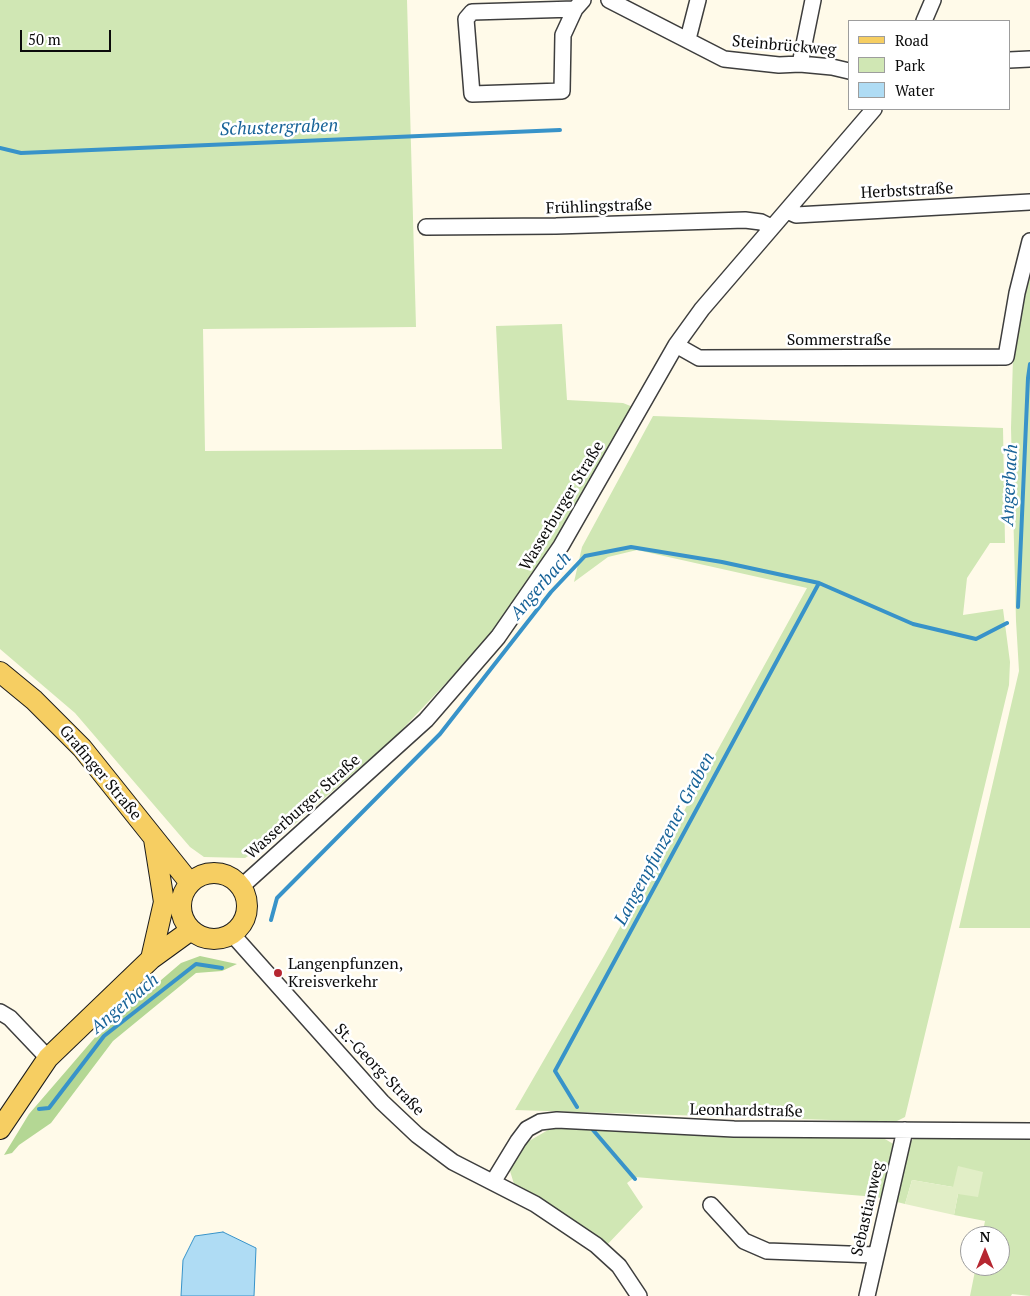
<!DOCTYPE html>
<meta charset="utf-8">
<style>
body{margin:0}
#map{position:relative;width:1030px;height:1296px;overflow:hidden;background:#fffae9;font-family:"PT Serif",serif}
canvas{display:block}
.legend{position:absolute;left:848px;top:20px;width:162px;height:90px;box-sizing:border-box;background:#fff;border:1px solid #9d9d9d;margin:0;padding:6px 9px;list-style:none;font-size:15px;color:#0b0b0b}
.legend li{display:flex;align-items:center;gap:10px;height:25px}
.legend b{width:25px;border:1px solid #9d9d9d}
.north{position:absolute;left:960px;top:1226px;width:50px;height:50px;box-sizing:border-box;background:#fff;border:1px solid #9d9d9d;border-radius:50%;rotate:0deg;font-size:14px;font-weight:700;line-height:20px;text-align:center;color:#0b0b0b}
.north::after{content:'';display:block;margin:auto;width:18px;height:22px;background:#b62731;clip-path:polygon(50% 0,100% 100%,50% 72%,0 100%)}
.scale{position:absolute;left:20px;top:30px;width:91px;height:22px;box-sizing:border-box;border:2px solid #0b0b0b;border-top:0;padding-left:6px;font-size:15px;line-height:18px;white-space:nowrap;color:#0b0b0b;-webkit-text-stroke:4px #fff;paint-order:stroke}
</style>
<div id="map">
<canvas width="1030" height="1296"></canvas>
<ul class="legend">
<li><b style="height:6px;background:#f6ce62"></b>Road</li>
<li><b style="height:14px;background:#d0e7b4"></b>Park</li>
<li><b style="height:14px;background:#afdcf4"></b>Water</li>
</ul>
<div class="north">N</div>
<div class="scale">50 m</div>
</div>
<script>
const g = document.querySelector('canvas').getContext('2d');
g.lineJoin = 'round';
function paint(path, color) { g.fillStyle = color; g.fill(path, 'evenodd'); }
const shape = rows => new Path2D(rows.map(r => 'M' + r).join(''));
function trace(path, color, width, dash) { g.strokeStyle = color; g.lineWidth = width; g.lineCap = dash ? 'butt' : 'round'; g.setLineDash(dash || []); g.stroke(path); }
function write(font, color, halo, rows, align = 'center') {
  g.font = font + ' "PT Serif",serif'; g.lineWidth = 5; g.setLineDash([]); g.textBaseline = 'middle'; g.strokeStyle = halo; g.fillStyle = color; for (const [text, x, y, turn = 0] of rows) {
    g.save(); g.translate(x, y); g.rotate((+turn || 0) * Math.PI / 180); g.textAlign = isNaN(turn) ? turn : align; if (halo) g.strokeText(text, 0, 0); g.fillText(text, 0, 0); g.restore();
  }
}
const green = shape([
 [0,0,407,0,416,327,203,329,205,451,502,449,496,326,562,324,567,400,623,403,633,407,582,498,527,586,479,648,396,736,282,835,245,858,204,857,190,847,75,713,0,649],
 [1030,266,1030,928,959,928,1019,671,1016,621,1011,428,1013,357,1021,299],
 [653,416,1003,428,1005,543,990,543,967,578,963,615,1003,609,1010,662,1009,685,905,1117,895,1122,515,1110,604,956,807,588,637,550,608,557,574,582,582,547],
 [574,1126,880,1136,895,1145,885,1199,876,1197,635,1177,627,1183,643,1207,605,1247,579,1225,514,1184,510,1171,524,1144,548,1130],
 [916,1137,1030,1137,1030,1296,1012,1294,1011,1296,970,1296,976,1266,1000,1266,1000,1236,982,1236,985,1221,954,1215,958,1194,953,1187,912,1180,905,1204,893,1201,907,1144]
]);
const forest = shape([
 [200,956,237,964,222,971,196,973,113,1041,51,1123,19,1145,12,1153,4,1155,29,1114,98,1034,181,963]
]);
const pitch = shape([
 [958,1166,983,1172,978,1197,958,1194,954,1215,905,1204,912,1180,953,1187]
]);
const water = shape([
 [223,1232,256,1248,254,1296,181,1296,183,1260,195,1236,223,1232]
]);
const stream = shape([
 [0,148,21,153,560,130],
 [1018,607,1028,378,1030,364],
 [271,920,277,898,440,734,551,592,585,556,631,547,722,562,819,583,913,624,976,639,1007,623],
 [577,1107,555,1071,819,583],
 [39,1109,49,1108,104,1036,196,964,222,968],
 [593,1130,635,1179]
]);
const minor = shape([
 [609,0,724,59,779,65,800,64,832,67,849,71],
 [575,9,563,35,562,91,472,94,466,19,472,12,575,9,583,0],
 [924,21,933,0],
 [688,39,698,0],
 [1009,60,1030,59],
 [800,64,813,0],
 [787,211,796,215,1030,202],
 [426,227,556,226,745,220,761,222,771,227],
 [676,345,699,358,1006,357,1017,293,1030,241],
 [241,887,426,720,498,637,561,546,676,345,702,309,874,109],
 [232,934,382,1102,417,1135,453,1162,535,1204,596,1245,619,1266,639,1296],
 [0,1012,10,1018,48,1058],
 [493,1182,518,1141,527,1129,540,1122,557,1120,734,1129,1030,1131],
 [711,1205,744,1241,767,1251,875,1255],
 [867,1296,905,1130]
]);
const major = shape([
 [0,672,34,700,82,748,190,883],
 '181 906a33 33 0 1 1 66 0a33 33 0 1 1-66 0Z',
 [151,959,164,902,154,839],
 [0,1129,48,1058,151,959,191,930]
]);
const markers = [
 [278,973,5,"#b62731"]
];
const streetNames = [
 ["Steinbrückweg",784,46,5],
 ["Herbststraße",907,191,-3],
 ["Frühlingstraße",599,207,-2],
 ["Sommerstraße",839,340],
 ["Wasserburger Straße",562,506,-59],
 ["Grafinger Straße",100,773,50],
 ["Wasserburger Straße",303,807,-42],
 ["St.-Georg-Straße",379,1070,46],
 ["Leonhardstraße",746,1111,1],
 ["Sebastianweg",868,1209,-77]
];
const poiNames = [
 ["Langenpfunzen,",288,964],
 ["Kreisverkehr",288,982]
];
const waterNames = [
 ["Schustergraben",279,128,-2],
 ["Angerbach",1010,485,-87],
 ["Angerbach",541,586,-49],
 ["Langenpfunzener Graben",665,839,-62],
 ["Angerbach",125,1004,-40]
];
paint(green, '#d0e7b4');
paint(forest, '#b4d794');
paint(pitch, '#e1eec6');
paint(water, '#afdcf4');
trace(water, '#3893c9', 1);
trace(stream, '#3893c9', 4);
trace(minor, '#3e3e3e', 18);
trace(major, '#1c1c1c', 22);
trace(minor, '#fff', 15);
trace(major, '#f6ce62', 20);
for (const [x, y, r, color] of markers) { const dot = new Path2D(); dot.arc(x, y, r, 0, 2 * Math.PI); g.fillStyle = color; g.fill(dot); trace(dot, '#fff', 2); }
write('16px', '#0b0b0b', '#fff', streetNames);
write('16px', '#0b0b0b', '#fff', poiNames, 'left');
write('italic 18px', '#186398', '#fff', waterNames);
</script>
